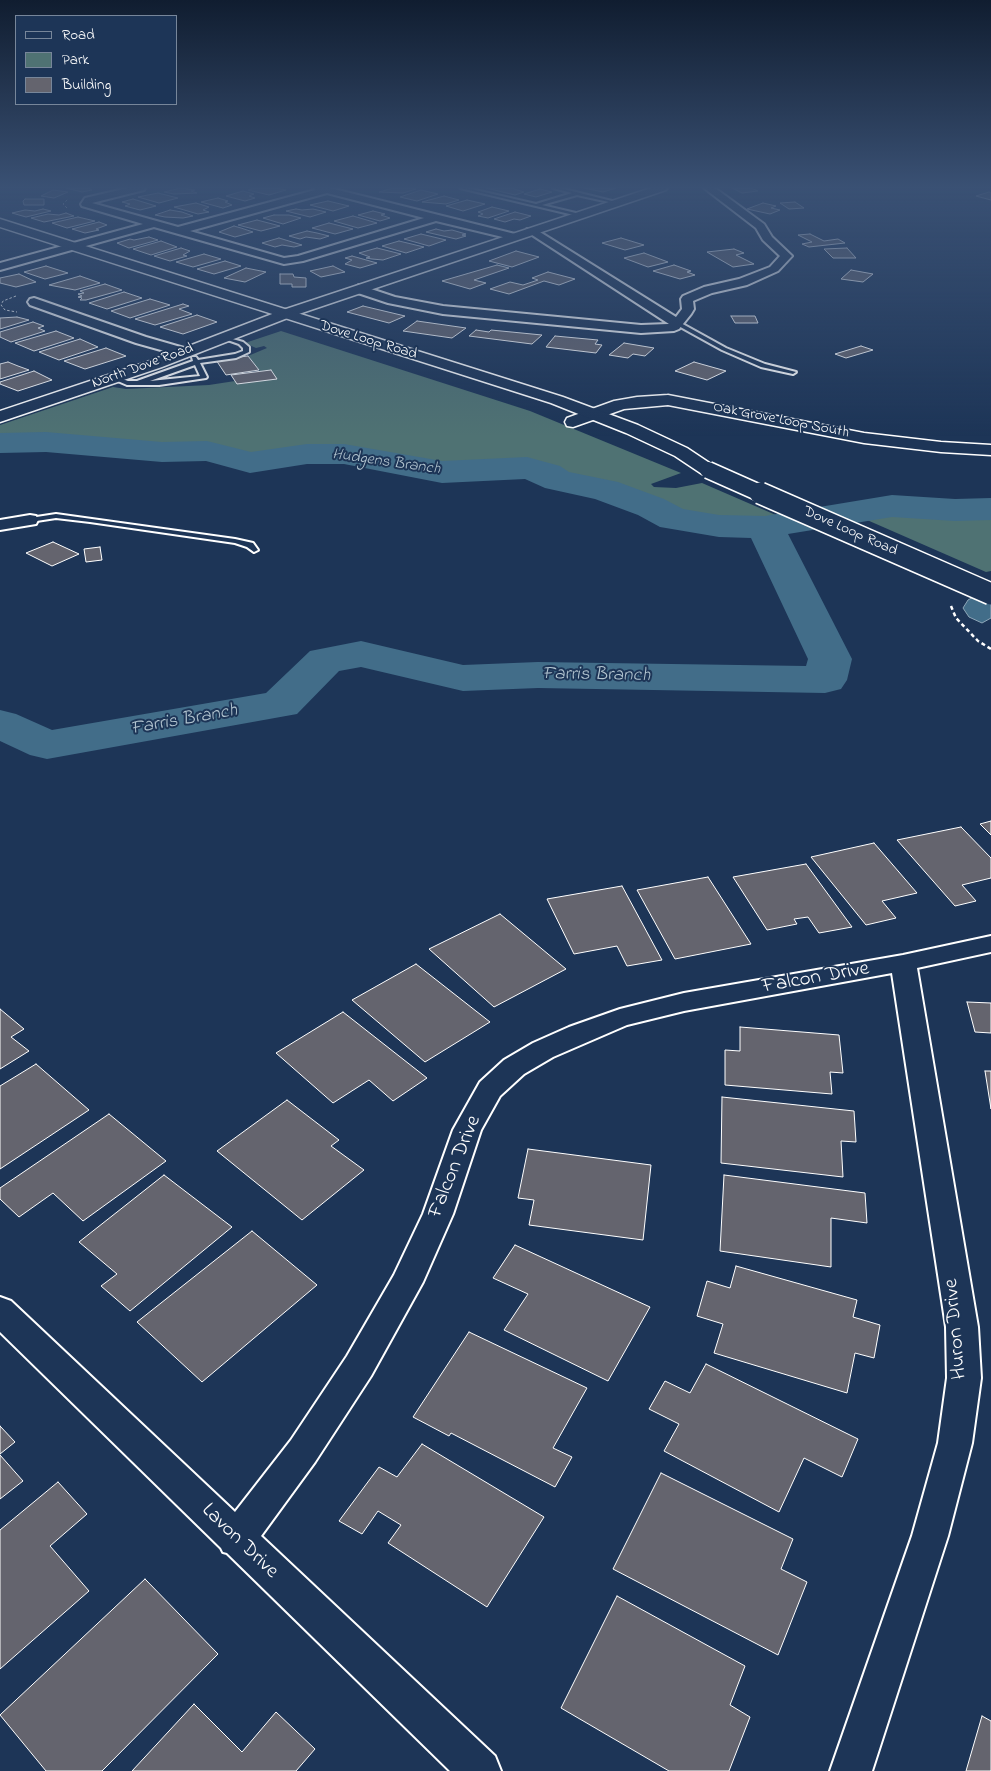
<!DOCTYPE html>
<style>
body{margin:0}
#map{position:relative;width:991px;height:1771px;overflow:hidden;background:#1d3557;font-family:"Indie Flower",sans-serif}
canvas{display:block}
.legend{position:absolute;left:15px;top:15px;width:162px;height:90px;box-sizing:border-box;background:#1d3557;border:1px solid #77869a;margin:0;padding:6px 9px;list-style:none;font-size:15px;color:#fff}
.legend li{display:flex;align-items:center;gap:10px;height:25px}
.legend b{width:25px;border:1px solid #77869a}
</style>
<div id="map">
<canvas width="991" height="1771"></canvas>
<ul class="legend">
<li><b style="height:6px;background:#1d3557"></b>Road</li>
<li><b style="height:14px;background:#4f7273"></b>Park</li>
<li><b style="height:14px;background:#64646e"></b>Building</li>
</ul>
</div>
<script>
const g = document.querySelector('canvas').getContext('2d');
g.lineJoin = 'round';
function paint(path, color) { g.fillStyle = color; g.fill(path, 'evenodd'); }
const shape = rows => new Path2D(rows.map(r => 'M' + r).join(''));
function trace(path, color, width, dash) { g.strokeStyle = color; g.lineWidth = width; g.lineCap = dash ? 'butt' : 'round'; g.setLineDash(dash || []); g.stroke(path); }
function write(font, color, halo, rows, align = 'center') {
  g.font = font + ' "Indie Flower",sans-serif'; g.lineWidth = 4; g.setLineDash([]); g.textBaseline = 'middle'; g.strokeStyle = halo; g.fillStyle = color; for (const [text, x, y, turn = 0] of rows) {
    g.save(); g.translate(x, y); g.rotate((+turn || 0) * Math.PI / 180); g.textAlign = isNaN(turn) ? turn : align; if (halo) g.strokeText(text, 0, 0); g.fillText(text, 0, 0); g.restore();
  }
}
const green = shape([
 [281,331,530,411,681,473,651,484,654,487,676,488,702,483,792,522,765,527,694,523,673,519,651,507,605,490,558,480,547,474,527,468,442,471,392,464,343,454,307,454,250,463,207,451,162,452,46,442,0,443,0,425,113,387,126,389,209,385,235,381,238,384,276,379,271,370,260,371,248,356,267,348,264,346,256,348,245,343],
 [917,509,960,514,991,512,991,571,986,572,851,513]
]);
const water = shape([
 [991,587,991,618,982,623,969,617,963,608,968,600,991,587]
]);
const river = shape([
 [46,432,162,442,207,441,251,452,307,444,344,444,442,461,527,457,560,466,569,472,618,482,664,499,683,509,719,515,765,516,892,495,955,499,991,498,991,520,955,521,892,517,788,534,852,659,847,680,841,689,825,693,538,688,463,691,361,667,339,671,297,714,47,759,30,755,0,741,0,710,16,714,52,730,266,693,310,651,361,641,463,665,538,662,806,666,808,659,751,538,719,537,660,527,638,515,595,499,545,488,525,479,442,483,344,464,307,464,250,473,206,461,162,462,46,452,0,453,0,433,46,432]
]);
const building = shape([
 [66,188,88,188,92,190,82,192,66,188],
 [181,188,195,190,191,191,197,193,174,194,164,192,181,188],
 [255,188,276,188,286,190,269,195,248,190,255,188],
 [393,188,409,188,416,189,403,193,379,192,393,188],
 [486,188,511,188,524,192,515,195,486,188],
 [584,188,616,188,603,192,584,188],
 [732,188,751,188,758,191,742,193,732,188],
 [540,189,552,192,536,197,524,194,540,189],
 [53,190,68,192,54,198,41,196,53,190],
 [421,190,438,194,417,201,400,197,421,190],
 [243,191,254,194,249,196,255,198,245,201,226,196,243,191],
 [989,192,991,193,991,200,976,196,989,192],
 [158,193,178,198,159,203,138,197,158,193],
 [444,196,459,200,446,204,422,202,444,196],
 [218,198,228,201,225,202,232,205,223,208,201,202,218,198],
 [25,199,44,199,44,205,24,205,23,201,25,199],
 [133,199,156,206,140,210,125,206,130,204,122,202,133,199],
 [467,200,485,204,463,211,446,206,467,200],
 [328,201,349,206,333,211,310,205,328,201],
 [795,202,804,208,789,209,780,203,795,202],
 [196,203,209,207,203,210,209,212,198,214,174,207,196,203],
 [763,203,776,206,771,208,780,210,770,214,747,209,763,203],
 [492,207,509,211,488,218,478,216,483,214,478,212,492,207],
 [43,209,51,211,26,217,12,213,25,210,35,211,43,209],
 [296,209,302,210,313,209,326,212,310,217,286,211,296,209],
 [170,210,182,212,193,216,183,218,165,217,155,215,170,210],
 [373,211,385,214,381,215,390,218,380,221,358,215,373,211],
 [515,212,531,216,520,220,514,219,505,222,494,219,515,212],
 [66,213,74,216,44,222,31,218,48,214,59,215,66,213],
 [274,215,289,215,301,218,283,224,263,218,274,215],
 [353,216,360,218,377,223,358,228,334,221,353,216],
 [78,217,95,221,67,228,52,223,78,217],
 [257,220,280,226,261,231,238,225,257,220],
 [99,222,107,225,96,229,99,230,85,233,72,229,99,222],
 [329,223,353,229,335,234,312,228,329,223],
 [234,226,241,228,253,232,235,237,219,232,234,226],
 [436,229,444,231,452,230,466,234,462,235,466,236,456,239,426,232,436,229],
 [307,231,317,233,329,236,320,239,306,237,300,239,289,236,307,231],
 [421,234,446,240,429,246,404,239,421,234],
 [810,234,824,241,838,239,845,243,809,247,802,244,812,242,798,235,810,234],
 [149,237,158,240,129,248,117,243,130,239,134,240,149,237],
 [279,238,302,245,294,247,282,245,275,247,262,243,279,238],
 [621,238,644,245,625,250,602,243,621,238],
 [161,241,177,247,151,255,133,249,161,241],
 [399,241,424,247,406,253,382,246,399,241],
 [181,248,190,251,183,255,187,256,170,261,154,256,181,248],
 [377,248,401,254,383,260,372,259,366,258,370,257,359,253,377,248],
 [847,248,856,258,833,258,824,249,847,248],
 [734,249,744,253,736,255,754,264,733,267,707,252,734,249],
 [516,251,539,257,512,267,489,261,516,251],
 [644,253,668,262,648,267,624,258,644,253],
 [204,254,221,259,193,267,176,262,204,254],
 [352,256,377,263,360,268,345,264,352,260,345,258,352,256],
 [225,261,241,266,214,274,197,269,225,261],
 [497,265,509,268,474,280,486,283,470,289,442,281,497,265],
 [674,265,691,271,687,272,695,275,680,279,653,271,674,265],
 [46,266,68,273,45,279,24,272,46,266],
 [333,266,345,272,321,277,310,271,333,266],
 [246,268,266,272,245,282,224,278,246,268],
 [851,270,873,274,863,282,841,279,851,270],
 [548,272,575,279,559,285,544,281,509,294,490,289,510,282,523,285,538,280,532,278,548,272],
 [19,274,36,282,16,287,0,283,0,278,19,274],
 [280,274,293,274,294,277,306,278,306,287,292,287,292,284,280,284,280,274],
 [80,276,100,283,75,290,49,285,80,276],
 [105,284,122,290,86,300,80,300,82,298,78,297,82,296,78,294,84,293,80,291,105,284],
 [124,292,142,298,107,309,89,303,124,292],
 [150,299,170,305,130,318,111,311,150,299],
 [183,304,189,306,179,309,192,314,155,325,135,319,183,304],
 [363,306,405,316,389,323,347,312,363,306],
 [197,315,217,322,183,334,160,327,197,315],
 [731,316,755,316,758,323,735,323,731,316],
 [17,317,29,320,0,329,0,318,17,317],
 [417,321,466,328,452,338,403,331,417,321],
 [33,322,44,326,38,328,45,331,11,342,0,337,0,332,33,322],
 [476,330,489,332,491,330,542,335,532,344,469,336,476,330],
 [56,331,74,338,34,351,15,343,56,331],
 [555,336,598,340,595,344,602,345,596,353,546,347,555,336],
 [80,339,98,347,59,360,39,352,80,339],
 [624,343,654,348,645,356,633,354,628,358,609,355,624,343],
 [861,346,873,350,846,358,835,354,861,346],
 [106,348,126,356,85,369,64,361,106,348],
 [248,356,259,370,226,375,216,360,248,356],
 [8,362,18,366,29,370,0,379,0,364,8,362],
 [694,362,726,371,707,380,675,371,694,362],
 [271,370,277,379,237,384,231,375,271,370],
 [34,371,52,380,18,391,0,384,0,382,34,371],
 [53,542,79,554,52,566,26,553,53,542],
 [100,547,102,560,86,562,84,549,100,547],
 [991,821,991,835,980,824,991,821],
 [961,827,991,858,991,878,962,885,976,901,955,906,897,840,961,827],
 [874,843,917,893,882,901,896,918,866,925,811,857,874,843],
 [806,864,852,927,819,933,808,917,794,919,797,924,767,930,733,877,806,864],
 [708,877,751,944,675,959,637,890,708,877],
 [622,886,662,960,627,966,617,946,574,954,547,899,622,886],
 [500,914,566,969,494,1007,429,949,500,914],
 [416,964,490,1022,425,1062,352,1000,416,964],
 [967,1002,991,1003,991,1033,975,1032,967,1002],
 [0,1009,24,1029,11,1037,29,1051,0,1069,0,1009],
 [343,1012,427,1078,393,1101,369,1080,333,1103,276,1053,343,1012],
 [740,1027,839,1035,843,1073,830,1072,832,1094,725,1085,725,1050,740,1051,740,1027],
 [36,1064,89,1110,0,1169,0,1086,36,1064],
 [985,1071,991,1071,991,1109,985,1071],
 [722,1097,854,1111,856,1142,841,1141,843,1177,721,1163,722,1097],
 [287,1100,339,1140,331,1146,364,1170,302,1220,217,1151,287,1100],
 [109,1114,166,1161,83,1221,53,1193,19,1217,0,1199,0,1188,109,1114],
 [528,1149,651,1165,643,1240,529,1225,534,1200,518,1198,528,1149],
 [164,1175,232,1227,130,1311,101,1286,117,1274,79,1242,164,1175],
 [724,1175,865,1193,867,1223,831,1218,831,1267,720,1251,724,1175],
 [252,1231,317,1285,202,1382,137,1322,252,1231],
 [515,1245,650,1307,608,1381,504,1330,528,1294,493,1278,515,1245],
 [736,1266,857,1300,853,1317,880,1325,874,1358,855,1353,847,1393,714,1353,723,1324,697,1316,707,1281,730,1288,736,1266],
 [469,1332,587,1388,553,1448,572,1457,555,1487,451,1433,449,1436,413,1417,469,1332],
 [706,1364,858,1439,842,1477,804,1458,779,1512,664,1451,679,1424,649,1409,665,1381,690,1393,706,1364],
 [0,1426,15,1442,0,1454,0,1426],
 [422,1444,544,1517,487,1607,388,1543,401,1525,378,1511,362,1534,339,1521,379,1467,397,1477,422,1444],
 [0,1455,23,1481,0,1499,0,1455],
 [661,1473,793,1539,781,1569,807,1582,778,1655,613,1569,661,1473],
 [58,1482,87,1514,50,1546,89,1591,0,1669,0,1530,58,1482],
 [145,1579,218,1654,102,1771,46,1771,0,1715,145,1579],
 [617,1596,745,1666,730,1705,750,1717,729,1771,669,1771,561,1708,617,1596],
 [194,1704,242,1752,276,1712,315,1749,296,1771,132,1771,194,1704],
 [982,1716,991,1721,991,1771,966,1771,982,1716]
]);
const pathFar1 = shape([
 [67,208,63,204,68,199],
 [16,296,3,301,1,305,5,310,17,312]
]);
const path = shape([
 [951,606,956,618,978,641,991,649]
]);
const service = shape([
 [460,188,467,188,536,204,572,193,553,188,560,188,620,203,618,204,577,195,542,205,580,214,578,216,460,188],
 [675,322,679,322,726,348,765,364,796,372,793,374,761,367,722,350,675,324,675,322],
 [222,336,243,342,249,347,249,352,236,358,200,363,207,377,206,378,159,385,127,385,111,378,114,376,128,381,137,381,193,361,192,357,196,357,198,360,235,354,243,351,243,348,239,344,222,338,222,336],
 [195,365,200,376,150,381,195,365],
 [56,514,235,539,253,543,258,550,254,552,247,547,235,543,90,522,56,518,30,522,26,520,30,518,56,514]
]);
const minor = shape([
 [128,188,145,188,144,190,92,203,178,227,315,190,313,188,330,188,519,235,520,237,515,240,436,221,303,261,284,264,154,227,0,270,0,263,143,224,82,206,81,204,85,198,128,188],
 [327,193,424,218,298,256,284,258,190,231,327,193],
 [704,188,715,188,764,224,772,237,792,256,778,271,747,285,712,293,693,301,694,309,691,314,679,329,674,331,641,333,443,314,388,303,355,292,353,289,359,285,395,297,443,306,641,325,668,324,669,324,526,231,527,229,535,229,676,317,682,309,681,299,683,296,704,287,739,279,770,267,780,256,763,240,756,228,704,188],
 [34,298,146,337,191,350,193,353,186,357,136,343,30,305,28,302,30,299,34,298],
 [30,515,36,516,38,520,36,524,0,530,0,520,30,515],
 [991,936,991,952,917,968,978,1327,981,1378,972,1443,948,1536,872,1771,830,1771,912,1536,938,1443,947,1378,946,1327,892,973,684,1011,627,1025,553,1057,524,1074,500,1096,481,1130,453,1214,423,1282,371,1376,315,1462,261,1536,495,1756,501,1771,450,1771,227,1553,223,1552,221,1548,0,1332,0,1297,11,1301,235,1512,291,1440,347,1356,394,1275,423,1214,453,1130,480,1082,504,1060,533,1043,569,1027,620,1009,684,993,903,955,991,936]
]);
const tertiary = shape([
 [651,188,668,188,666,190,290,317,162,367,0,422,0,411,150,361,280,311,651,188],
 [668,395,864,433,941,442,991,445,991,455,941,452,864,443,668,405,624,409,573,427,567,426,565,422,567,418,614,401,637,397,668,395]
]);
const secondary = shape([
 [0,219,563,397,638,425,687,448,714,466,717,470,714,474,708,475,702,474,675,456,626,433,551,403,0,227,0,219]
]);
const secondaryBridgeFar1 = shape([
 [708,470,762,494]
]);
const secondaryBridge = shape([
 [760,493,991,594]
]);
const farStreetnames = [
 ["Dove Loop Road",368,341,17],
 ["North Dove Road",143,367,-20],
 ["Oak Grove Loop South",781,421,11],
 ["Dove Loop Road",850,532,24]
];
const farWaternames = [
 ["Hudgens Branch",386,463,8]
];
const waterNames = [
 ["Farris Branch",596,676,1],
 ["Farris Branch",184,721,-10]
];
const nearStreetnames = [
 ["Falcon Drive",816,979,-10],
 ["Falcon Drive",456,1167,-68],
 ["Huron Drive",957,1329,-95],
 ["Lavon Drive",239,1542,44]
];
paint(green, '#4f7273');
paint(water, '#426d89');
trace(water, '#8ea7b8', 1);
paint(river, '#426d89');
paint(building, '#64646e');
trace(building, '#fff', 1);
trace(service, '#fff', 4);
trace(minor, '#fff', 4);
trace(tertiary, '#fff', 3);
trace(secondary, '#fff', 3);
trace(pathFar1, '#fff', 1, [2.5, 2]);
trace(path, '#fff', 2.5, [4, 3]);
paint(service, '#1d3557');
paint(minor, '#1d3557');
paint(tertiary, '#1d3557');
paint(secondary, '#1d3557');
trace(secondaryBridgeFar1, '#fff', 19, []);
trace(secondaryBridge, '#fff', 24, []);
trace(secondaryBridgeFar1, '#1d3557', 16);
trace(secondaryBridge, '#1d3557', 21);
const sky = g.createLinearGradient(0, 0, 0, 436);
sky.addColorStop(0, '#101d30');
sky.addColorStop(0.43, '#3a5174');
sky.addColorStop(1, '#3a517400');
g.fillStyle = sky;
g.fillRect(0, 0, 991, 436);
write('15px', '#fff', '#1d3557', farStreetnames);
write('italic 16px', '#b3c5d0', '#1d3557', farWaternames);
write('italic 19px', '#b3c5d0', '#1d3557', waterNames);
write('21px', '#fff', '#1d3557', nearStreetnames);
</script>
